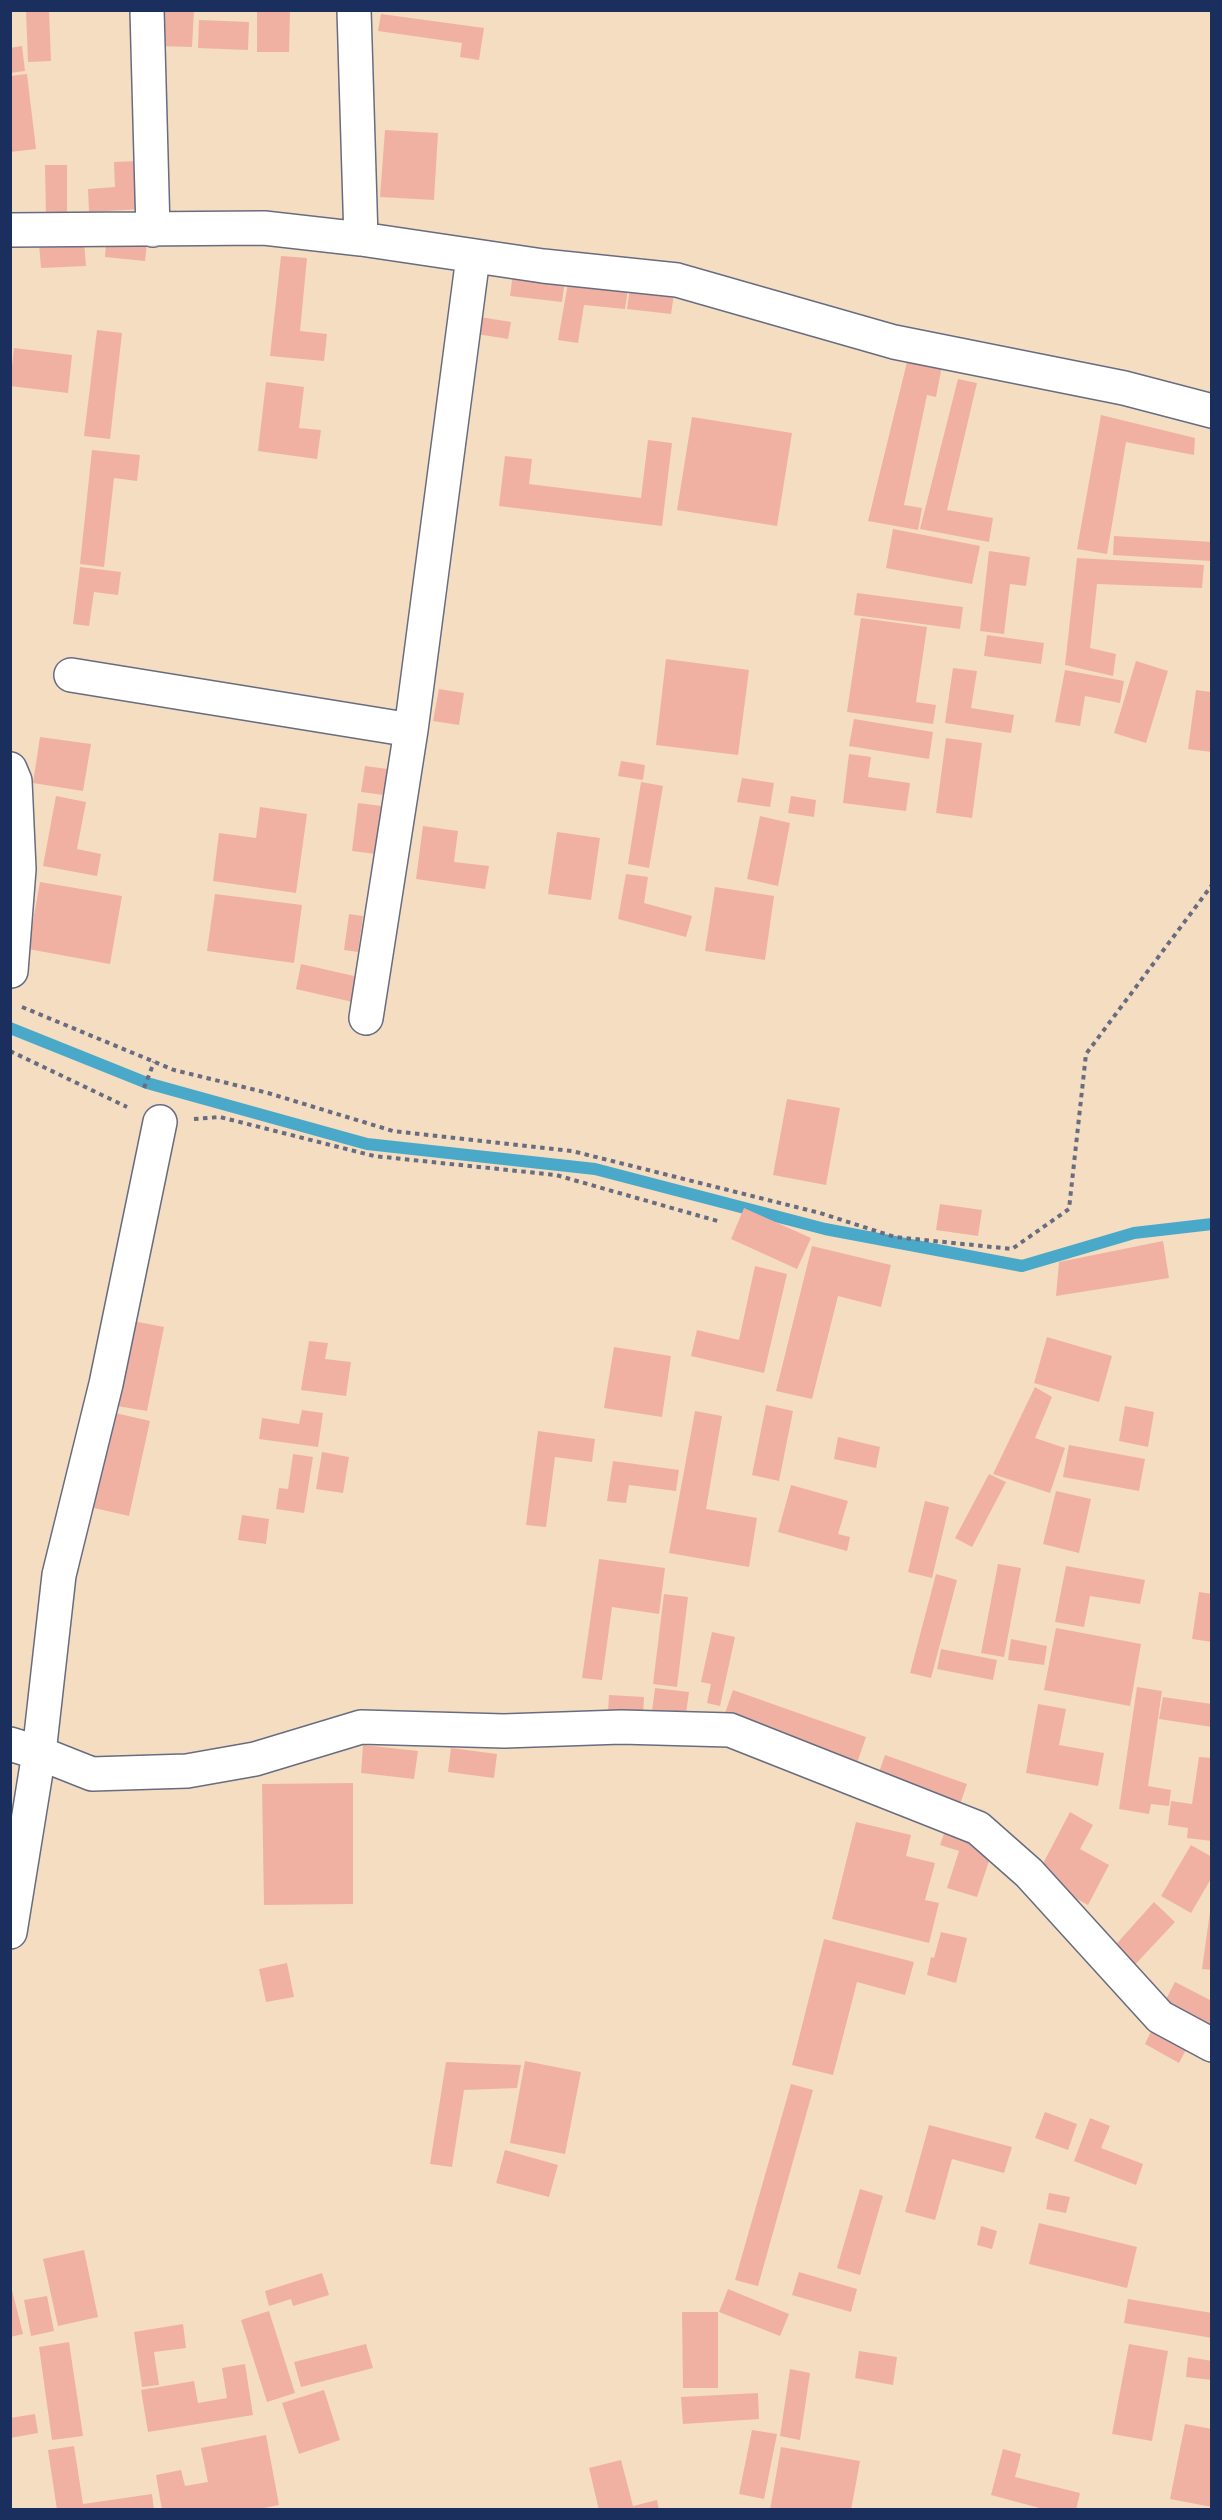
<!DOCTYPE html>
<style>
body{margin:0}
#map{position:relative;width:1222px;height:2520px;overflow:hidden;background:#f5ddc1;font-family:"Comic Neue",sans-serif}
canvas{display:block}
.frame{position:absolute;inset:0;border:12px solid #1b2f5e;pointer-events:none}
</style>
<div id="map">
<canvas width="1222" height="2520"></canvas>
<div class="frame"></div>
</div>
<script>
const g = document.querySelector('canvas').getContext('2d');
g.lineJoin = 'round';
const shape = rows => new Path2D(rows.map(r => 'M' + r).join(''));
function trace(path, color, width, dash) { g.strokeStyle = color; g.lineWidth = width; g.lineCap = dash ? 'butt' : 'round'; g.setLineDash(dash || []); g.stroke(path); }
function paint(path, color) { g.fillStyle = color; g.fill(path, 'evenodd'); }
const stream = shape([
 [10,1028,147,1083,367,1144,595,1169,825,1229,1022,1266,1134,1233,1212,1224]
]);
const building = shape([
 [26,10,49,10,51,61,28,62],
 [157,10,194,10,192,47,155,46],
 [257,10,290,10,289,52,257,52],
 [381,14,484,28,479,60,460,57,462,43,378,31],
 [199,20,249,22,248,50,198,48],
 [22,46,25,71,10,73,10,48],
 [27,74,36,149,10,152,10,76],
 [385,130,438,133,434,200,380,197],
 [138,161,141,209,89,212,88,189,115,187,114,162],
 [45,165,67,165,67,217,46,218],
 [107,232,148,236,145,261,105,257],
 [84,242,86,266,41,268,39,244],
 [281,256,307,258,300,331,327,334,324,361,270,356],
 [513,273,565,280,562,302,510,296],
 [568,283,628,289,625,309,584,305,578,343,558,340],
 [630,288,674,294,671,314,627,309],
 [480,317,511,322,508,339,477,334],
 [97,330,122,333,110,439,84,436],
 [14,348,72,355,68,393,10,386],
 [908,358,942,366,936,397,927,395,904,505,922,508,918,530,868,521],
 [958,379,977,383,947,510,993,518,989,542,920,529],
 [266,382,304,387,299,428,321,430,317,459,258,451],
 [1101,415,1195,438,1194,455,1126,442,1107,554,1077,549],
 [692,417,792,433,777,526,677,510],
 [648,440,672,443,662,526,499,506,505,456,532,459,529,484,641,498],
 [92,450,140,455,137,481,114,478,104,567,80,564],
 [893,529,980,546,972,584,886,568],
 [1114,536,1212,542,1212,561,1113,555],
 [989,551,1030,557,1026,586,1010,584,1004,634,980,631],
 [1077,558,1204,565,1202,588,1097,584,1090,648,1116,654,1113,676,1065,665],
 [80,567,121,572,118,595,94,592,89,626,73,624],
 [857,593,963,607,960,629,854,615],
 [861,618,927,627,916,702,936,705,933,724,847,712],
 [987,635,1044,643,1041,664,984,656],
 [666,659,749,670,738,755,656,745],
 [1136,661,1168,671,1146,743,1114,733],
 [953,668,977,671,971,708,1014,715,1011,733,945,723],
 [1065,670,1124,681,1120,703,1085,696,1080,726,1055,722],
 [439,689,464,693,459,725,433,721],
 [1196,690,1212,692,1212,752,1188,749],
 [854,719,933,732,929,759,849,746],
 [40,737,91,744,83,791,33,783],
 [946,738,982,743,972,818,936,813],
 [849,754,871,757,868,777,910,783,906,811,843,803],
 [621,761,645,765,643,780,618,776],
 [365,766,388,769,384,795,361,792],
 [742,778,774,783,770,807,737,802],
 [641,782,663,786,649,868,628,864],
 [56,796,86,802,77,849,101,854,97,876,43,866],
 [791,796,816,800,814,817,788,813],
 [358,803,382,806,376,854,352,851],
 [260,807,307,814,296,893,213,881,219,833,256,838],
 [760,816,790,823,778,886,747,879],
 [423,826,458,831,454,862,489,866,485,889,416,879],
 [557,832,600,838,591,900,548,894],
 [626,874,648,877,644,903,692,916,686,937,618,919],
 [40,882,122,896,110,964,28,949],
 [715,887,774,896,765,960,705,951],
 [215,894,302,905,294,963,207,951],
 [349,914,363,916,358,952,344,950],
 [301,964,363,978,357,1003,296,989],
 [787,1099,840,1108,826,1185,773,1175],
 [940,1204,982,1210,978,1236,936,1230],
 [744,1208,811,1238,797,1269,731,1239],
 [1163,1241,1169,1278,1056,1296,1059,1262],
 [812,1246,891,1265,881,1307,838,1296,812,1399,776,1391],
 [755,1266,787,1274,764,1373,691,1356,697,1330,739,1340],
 [133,1321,164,1327,147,1411,117,1406],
 [1047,1337,1112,1356,1099,1402,1034,1383],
 [309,1341,328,1343,325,1359,351,1362,346,1396,301,1390],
 [614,1347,671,1356,662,1417,604,1408],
 [1035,1387,1052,1397,1035,1438,1065,1448,1050,1493,993,1474],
 [766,1405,793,1411,779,1481,752,1475],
 [1125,1406,1154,1412,1148,1447,1119,1441],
 [302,1410,323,1413,318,1447,259,1439,262,1418,299,1424],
 [695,1411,722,1416,706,1509,757,1518,749,1567,669,1553],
 [111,1412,150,1421,129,1516,90,1507],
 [538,1431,595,1439,592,1462,555,1457,546,1527,526,1525],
 [838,1437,880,1447,876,1468,834,1459],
 [1069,1445,1145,1459,1139,1491,1063,1477],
 [322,1452,349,1457,343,1493,316,1489],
 [293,1454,313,1457,304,1513,276,1509,279,1488,288,1489],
 [613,1461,679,1470,676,1491,629,1485,626,1503,607,1501],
 [989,1474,1006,1482,972,1547,955,1538],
 [791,1485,848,1501,838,1534,850,1537,847,1551,778,1532],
 [1056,1491,1091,1499,1079,1553,1043,1544],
 [925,1501,949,1507,932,1578,908,1572],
 [242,1515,269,1519,266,1544,238,1540],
 [599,1559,665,1568,659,1614,612,1607,602,1680,582,1678],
 [998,1564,1021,1568,1004,1657,981,1653],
 [1066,1566,1145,1580,1140,1604,1090,1596,1084,1627,1055,1622],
 [936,1574,957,1580,931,1678,910,1673],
 [1199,1592,1212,1594,1212,1642,1192,1639],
 [664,1594,688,1597,677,1687,653,1684],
 [1056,1628,1141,1644,1130,1706,1044,1690],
 [712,1632,735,1637,720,1706,707,1703,711,1684,701,1682],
 [1011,1639,1047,1646,1044,1665,1008,1660],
 [941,1649,997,1660,993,1680,937,1669],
 [1137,1687,1162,1691,1148,1786,1171,1790,1169,1806,1151,1804,1149,1814,1119,1809],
 [655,1688,689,1692,686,1714,652,1711],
 [733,1690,866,1737,856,1766,723,1719],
 [609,1695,644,1697,643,1715,608,1713],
 [1163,1697,1212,1704,1212,1727,1159,1719],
 [1038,1704,1066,1709,1059,1745,1104,1753,1098,1786,1026,1773],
 [363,1745,418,1751,414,1779,361,1773],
 [451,1748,497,1754,494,1778,448,1772],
 [885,1755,967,1784,957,1813,875,1784],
 [1199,1757,1212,1758,1212,1841,1187,1838,1188,1828,1168,1825,1171,1801,1192,1804],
 [353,1783,353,1904,264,1905,262,1784],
 [1070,1812,1093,1825,1080,1849,1109,1865,1088,1905,1036,1877],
 [856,1822,911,1835,906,1856,935,1863,925,1900,939,1903,929,1943,832,1919],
 [945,1831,994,1846,977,1897,947,1888,959,1851,940,1845],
 [1191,1845,1212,1857,1212,1877,1191,1913,1161,1896],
 [1154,1902,1175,1922,1130,1970,1110,1951],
 [1210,1912,1212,1912,1212,1970,1202,1969],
 [941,1932,967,1938,956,1983,927,1975,931,1957,934,1958],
 [824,1939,914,1962,905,1995,857,1982,833,2075,792,2065],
 [287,1963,294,1997,266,2002,259,1969],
 [1175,1982,1212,2001,1212,2032,1162,2007],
 [1153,2027,1188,2046,1179,2063,1145,2044],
 [525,2061,581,2072,565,2154,510,2143],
 [446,2062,521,2065,517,2088,464,2090,452,2167,430,2164],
 [791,2084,813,2090,758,2286,735,2280],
 [1045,2112,1077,2124,1068,2150,1035,2138],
 [1090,2118,1110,2126,1101,2148,1143,2164,1136,2185,1074,2161],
 [929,2125,1012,2147,1004,2173,952,2159,935,2220,905,2212],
 [505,2150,558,2165,549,2197,496,2183],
 [860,2189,883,2196,860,2275,837,2268],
 [1049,2193,1070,2197,1066,2213,1046,2209],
 [1039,2223,1137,2247,1127,2288,1029,2264],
 [981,2226,997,2231,992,2249,977,2245],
 [84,2250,98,2317,58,2326,43,2259],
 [799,2272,857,2289,851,2312,792,2295],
 [322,2273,329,2295,293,2306,291,2299,269,2306,265,2291],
 [10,2282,23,2334,10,2337],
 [728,2289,789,2314,780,2336,719,2312],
 [47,2296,54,2331,31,2336,24,2300],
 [1128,2299,1212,2313,1212,2338,1124,2323],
 [269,2311,295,2393,267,2402,241,2320],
 [682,2312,718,2312,718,2388,683,2388],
 [183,2324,186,2348,154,2352,159,2385,142,2387,134,2332],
 [69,2342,83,2436,52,2440,39,2347],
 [366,2344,373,2368,301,2387,294,2362],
 [1129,2344,1168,2351,1152,2441,1112,2434],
 [859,2351,897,2357,893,2385,855,2378],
 [1188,2357,1212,2361,1212,2380,1186,2377],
 [245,2364,253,2415,148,2432,141,2390,194,2381,198,2403,227,2398,222,2368],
 [790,2369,810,2373,800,2440,780,2436],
 [324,2390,340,2440,299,2454,282,2403],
 [758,2393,759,2419,683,2424,681,2397],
 [35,2414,38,2433,10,2438,10,2418],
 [1185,2424,1212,2429,1212,2507,1170,2499],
 [752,2430,777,2434,764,2499,739,2494],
 [266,2435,279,2505,254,2510,162,2510,156,2475,181,2470,185,2486,208,2482,201,2448],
 [74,2446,83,2504,152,2494,154,2510,57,2510,48,2450],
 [781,2447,860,2461,851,2510,770,2510],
 [1003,2449,1021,2454,1015,2477,1080,2493,1076,2510,1047,2510,991,2495],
 [621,2460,633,2506,657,2500,659,2510,599,2510,589,2468]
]);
const path = shape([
 [22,1007,174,1070,268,1093,393,1131,572,1151,820,1213,895,1237,1012,1249,1069,1209,1086,1054,1212,885],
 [10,1051,127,1107],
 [144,1088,154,1062],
 [194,1119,220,1117,374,1156,556,1175,721,1222]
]);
const street = shape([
 [147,10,153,230],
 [354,10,361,239],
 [10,230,264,228,361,239,543,266,677,280,894,342,1124,388,1212,411],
 [71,675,411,730],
 [10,769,15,781,19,869,11,971],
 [366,1018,411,730,473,257],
 [10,1744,39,1753,92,1774,187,1771,255,1759,361,1727,504,1731,621,1727,730,1730,978,1828,1029,1873,1160,2017,1212,2045],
 [10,1932,39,1753,59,1575,106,1384,160,1122]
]);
trace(stream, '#4aa9c9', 12);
paint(building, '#f0b1a3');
trace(street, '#676c81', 36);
trace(path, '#676c81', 4, [4.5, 4.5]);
trace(street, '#fff', 33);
</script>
